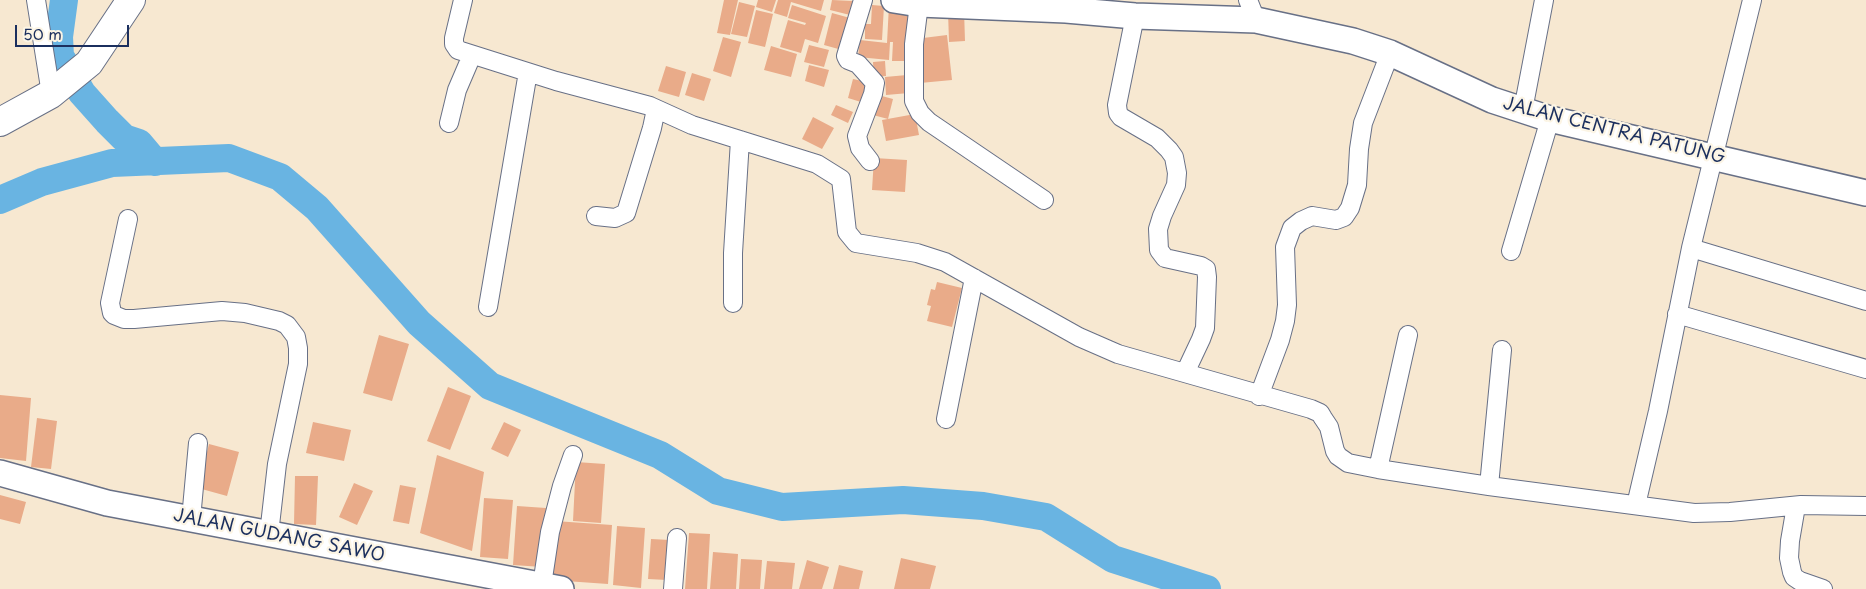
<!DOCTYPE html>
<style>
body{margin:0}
#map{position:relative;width:1866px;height:589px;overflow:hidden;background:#f7e8d1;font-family:"Playpen Sans",sans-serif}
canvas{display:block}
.scale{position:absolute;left:15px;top:25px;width:114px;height:22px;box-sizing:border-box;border:2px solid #1b2f5e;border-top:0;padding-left:6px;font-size:15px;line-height:18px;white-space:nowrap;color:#1b2f5e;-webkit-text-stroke:4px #fcf5e5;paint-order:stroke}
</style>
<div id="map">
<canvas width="1866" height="589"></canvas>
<div class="scale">50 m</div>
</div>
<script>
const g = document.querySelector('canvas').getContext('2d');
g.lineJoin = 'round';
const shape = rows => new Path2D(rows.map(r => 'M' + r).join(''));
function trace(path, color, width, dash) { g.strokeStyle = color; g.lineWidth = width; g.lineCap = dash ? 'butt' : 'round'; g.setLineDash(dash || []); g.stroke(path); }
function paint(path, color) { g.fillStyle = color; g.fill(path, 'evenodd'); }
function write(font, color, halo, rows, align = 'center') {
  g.font = font + ' "Playpen Sans",sans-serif'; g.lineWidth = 4.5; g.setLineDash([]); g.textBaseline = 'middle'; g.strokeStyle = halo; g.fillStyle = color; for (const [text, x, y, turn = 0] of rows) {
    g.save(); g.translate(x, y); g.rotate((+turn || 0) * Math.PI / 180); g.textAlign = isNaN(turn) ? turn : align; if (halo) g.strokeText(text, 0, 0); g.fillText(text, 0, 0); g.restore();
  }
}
const river = shape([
 [64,0,59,37,60,56,82,93,107,121,124,138,139,143,155,162],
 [0,200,42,182,112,163,229,158,280,177,317,208,419,323,490,386,660,455,718,491,782,507,903,500,983,506,1046,517,1113,559,1207,589]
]);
const building = shape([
 [724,0,738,0,730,35,717,33],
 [758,0,776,0,772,12,756,7],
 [778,0,824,0,821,11,791,2,787,17,774,13],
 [832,0,853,1,850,15,830,10],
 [739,2,755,6,747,37,731,34],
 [792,5,826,16,818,43,805,39,801,53,780,47,788,20,805,25,806,23,788,18],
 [872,5,884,6,882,40,865,39,865,24,871,24],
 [889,5,911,6,908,61,892,61,893,42,890,42,889,60,858,57,860,40,887,43],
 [756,10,773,14,765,47,748,43],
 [964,10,965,41,949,42,948,11],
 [832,13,850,18,842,50,824,45],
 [947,35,952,80,920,83,915,39],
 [723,37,741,42,731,77,713,71],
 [809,45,829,50,824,67,804,62],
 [771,46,797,54,791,77,764,70],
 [885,61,886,76,874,77,873,62],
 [809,65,829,70,824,87,805,81],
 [666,66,686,72,679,97,658,91],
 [692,73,711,79,704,101,685,95],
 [907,75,909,93,886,95,885,77],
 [853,79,867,82,861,102,848,98],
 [878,95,893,99,888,119,873,115],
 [836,105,853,112,848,123,831,115],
 [915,114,919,135,886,141,882,120],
 [813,117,834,128,822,149,802,139],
 [874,158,907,160,905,192,872,190],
 [937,282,962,288,952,327,927,321,931,306,927,305,931,289,935,290],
 [379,335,409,344,392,401,363,393],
 [448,387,471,396,450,450,427,441],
 [0,395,31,398,26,461,0,458],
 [37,418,57,421,51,469,31,467],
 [313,422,351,430,344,461,306,453],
 [504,422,521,430,508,457,491,449],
 [209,444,239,452,227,496,198,488],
 [437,455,484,472,472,551,420,533],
 [576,462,605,464,601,523,573,521],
 [295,476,318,476,316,525,294,524],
 [354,483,373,491,357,525,339,517],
 [400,485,416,488,409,524,393,521],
 [0,495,26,502,20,524,0,519],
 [484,498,513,500,508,559,480,557],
 [517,506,546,508,542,567,513,565],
 [555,521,612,525,608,584,551,580],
 [617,526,645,528,641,588,613,585],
 [689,533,710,534,707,589,685,589],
 [651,539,670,540,667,580,648,579],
 [713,552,738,554,736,589,710,589],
 [901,558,936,566,930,589,894,589],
 [741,559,762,560,760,589,739,589],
 [807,560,829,567,822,589,799,589],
 [767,561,795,563,792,589,764,589],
 [839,565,863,571,859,589,833,589]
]);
const street = shape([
 [36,0,51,94],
 [463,0,454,38,454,44,458,50,556,81,650,106,692,125,817,164,841,179,847,232,856,243,917,253,945,262,1079,337,1118,354,1311,409,1320,413,1323,418,1329,427,1335,451,1338,456,1348,463,1378,469,1489,486,1694,513,1730,512,1801,505,1866,506],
 [863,0,846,56,848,60,858,64,875,83,873,94,857,136,860,148,870,161],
 [1248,0,1256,20],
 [919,4,914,44,914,101,920,113,929,122,1044,200],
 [1135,16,1117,105,1118,113,1121,117,1157,138,1169,150,1174,157,1177,173,1176,185,1162,216,1158,229,1159,250,1165,258,1201,266,1206,269,1207,277,1205,328,1201,339,1185,373],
 [1523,110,1544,0],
 [449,123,457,90,472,55],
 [596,216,615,218,626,213,652,128,656,109],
 [128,219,110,303,112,313,114,315,124,319,134,319,222,311,245,313,279,321,287,325,296,337,298,348,298,364,277,464,269,534],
 [1691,248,1866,301],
 [1511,251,1550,119],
 [733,303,733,253,740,140],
 [488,307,528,72],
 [1677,314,1866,369],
 [1259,396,1280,340,1285,321,1287,305,1285,247,1292,228,1301,221,1312,216,1336,220,1344,217,1350,208,1357,185,1359,149,1363,123,1390,53],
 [946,419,974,278],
 [1378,469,1408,335],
 [1489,486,1502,350],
 [1636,505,1658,411,1691,248,1752,0],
 [1796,506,1790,541,1789,558,1792,572,1794,577,1800,581,1823,589],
 [191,519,198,443],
 [542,585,550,532,562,486,573,455],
 [673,589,677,538]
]);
const secondary = shape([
 [894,0,919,4,1066,10,1135,16,1256,20,1353,41,1390,53,1492,100,1550,119,1866,193],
 [0,473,107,503,561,589]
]);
const highway = shape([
 [0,122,51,94,89,63,131,0]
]);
const streetNames = [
 ["JALAN CENTRA PATUNG",1614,131,14],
 ["JALAN GUDANG SAWO",279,536,11]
];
trace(river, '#69b4e2', 28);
paint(building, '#e9ab89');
trace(street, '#687086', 20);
trace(secondary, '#687086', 28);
trace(highway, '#687086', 30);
trace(street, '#fff', 18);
trace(secondary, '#fff', 25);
trace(highway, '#fff', 28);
write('18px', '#1b2f5e', '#fcf5e5', streetNames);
</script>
